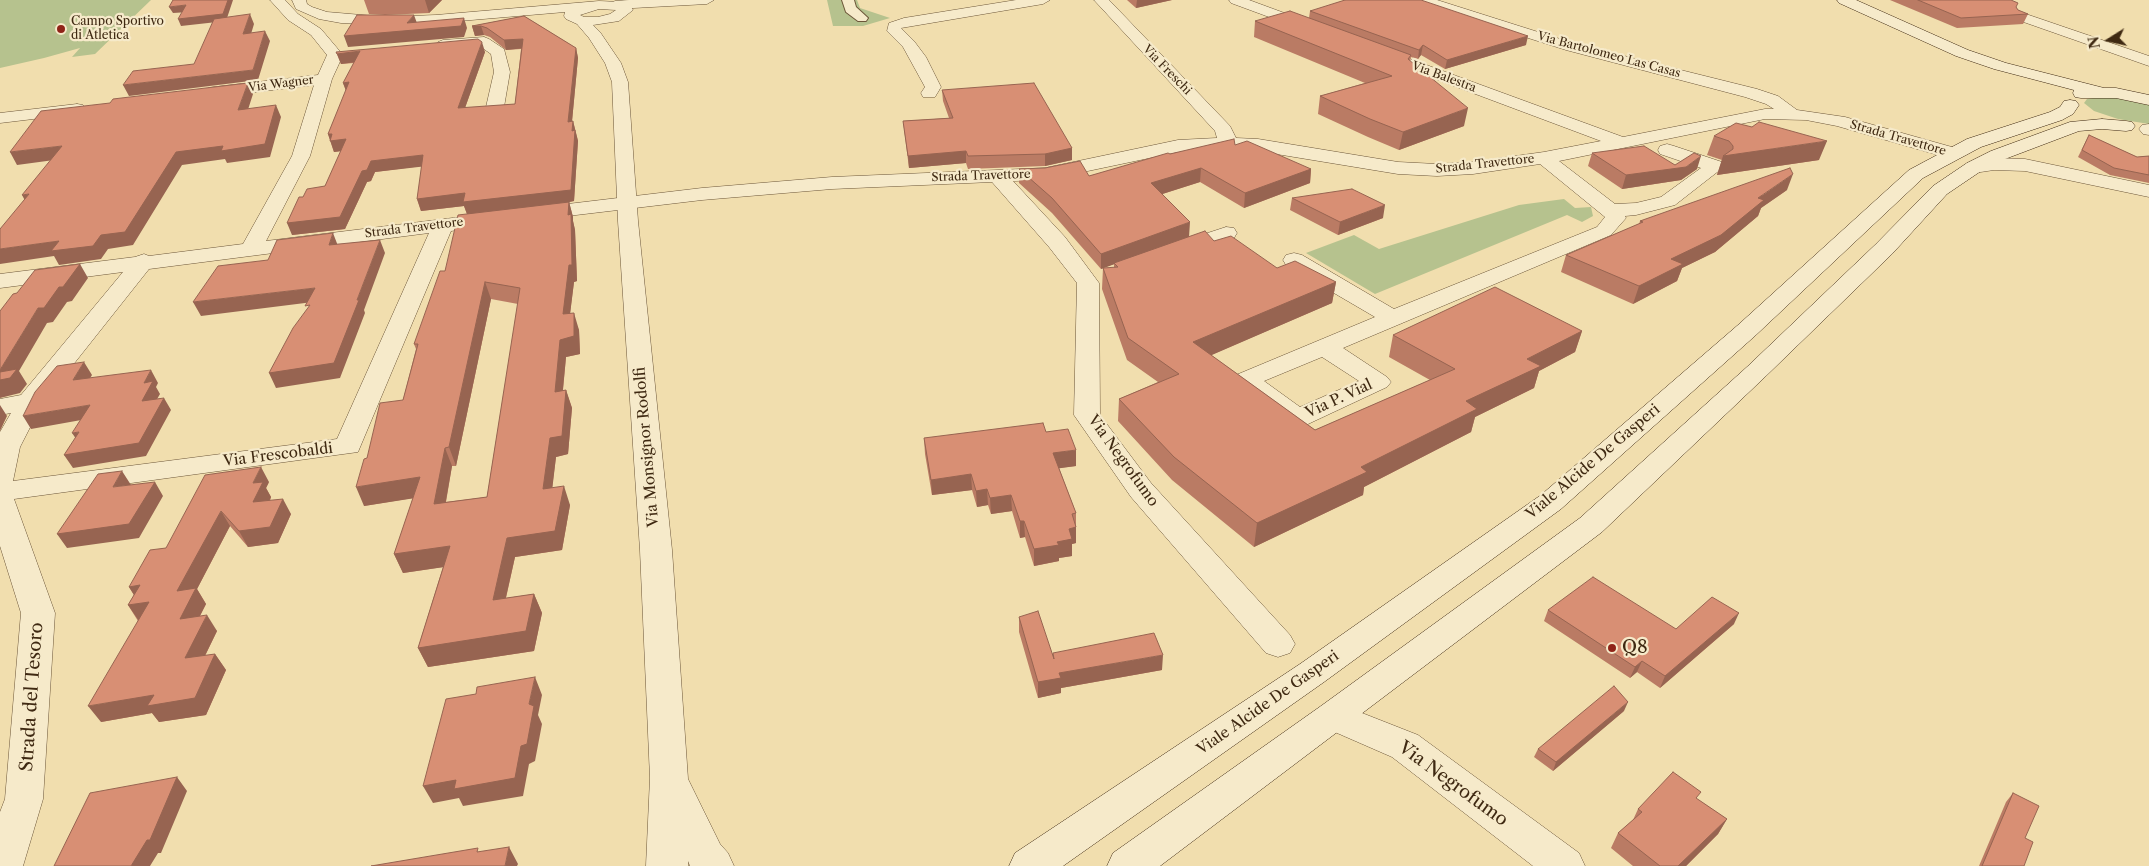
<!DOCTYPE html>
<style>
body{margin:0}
#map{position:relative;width:2149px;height:866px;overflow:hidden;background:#f1deae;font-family:"Libre Caslon Text",serif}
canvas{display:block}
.north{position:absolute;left:2084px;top:15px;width:50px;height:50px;-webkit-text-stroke:4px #f6eaca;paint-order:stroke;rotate:260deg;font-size:14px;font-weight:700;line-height:20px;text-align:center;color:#3f2912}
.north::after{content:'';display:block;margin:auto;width:18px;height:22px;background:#3f2912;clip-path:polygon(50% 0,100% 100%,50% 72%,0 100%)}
</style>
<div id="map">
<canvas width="2149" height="866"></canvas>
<div class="north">N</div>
</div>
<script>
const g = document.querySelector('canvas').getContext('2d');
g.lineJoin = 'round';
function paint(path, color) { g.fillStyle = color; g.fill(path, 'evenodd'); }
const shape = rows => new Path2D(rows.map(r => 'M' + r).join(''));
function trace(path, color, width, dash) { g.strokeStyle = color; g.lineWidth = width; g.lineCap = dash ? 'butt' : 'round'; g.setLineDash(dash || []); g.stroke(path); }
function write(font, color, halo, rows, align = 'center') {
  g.font = font + ' "Libre Caslon Text",serif'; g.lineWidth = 4.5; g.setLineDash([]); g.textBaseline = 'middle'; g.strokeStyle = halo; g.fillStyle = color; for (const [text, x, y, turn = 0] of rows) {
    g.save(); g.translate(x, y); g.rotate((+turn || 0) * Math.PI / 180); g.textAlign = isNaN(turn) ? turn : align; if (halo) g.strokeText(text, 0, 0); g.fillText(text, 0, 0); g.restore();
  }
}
const green = shape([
 [0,0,151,0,95,54,72,57,80,48,44,58,0,68],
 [827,0,857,0,860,8,890,18,863,26,833,26],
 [2093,98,2117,98,2149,105,2149,124,2118,119,2094,111,2084,103,2087,99],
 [1564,199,1575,208,1591,207,1593,216,1582,222,1567,215,1375,294,1306,253,1354,235,1379,249,1519,205]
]);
const pedestrian = shape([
 [842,0,854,0,856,7,868,18,866,21,858,21,846,12,842,0]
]);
const minor = shape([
 [270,0,285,0,298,14,321,29,343,55,332,79,310,156,266,241,493,213,500,215,503,219,500,223,493,225,451,231,358,452,14,499,55,613,43,799,23,866,0,866,0,812,5,799,21,613,0,546,0,432,11,413,0,415,0,399,21,395,123,272,0,288,0,274,135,257,144,254,149,256,243,244,292,156,314,85,214,97,208,96,206,92,208,88,214,87,318,75,327,55,311,35,288,20,270,0],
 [429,233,337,439,13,481,20,447,42,404,149,269,429,233],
 [629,0,714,0,707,4,615,9,608,5,615,1,629,0],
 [1016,0,1050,0,1043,4,901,28,914,41,926,57,941,87,935,97,923,97,921,93,925,87,903,47,887,31,889,23,904,18,1016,0],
 [1094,0,1109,0,1230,126,1236,138,1258,139,1398,162,1437,164,1473,162,1544,152,1601,141,1374,56,1372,53,1374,50,1380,48,1623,137,1765,109,1774,109,1766,104,1745,97,1566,50,1418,3,1416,0,1437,0,1576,44,1757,89,1778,96,1797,110,1845,117,1959,149,1961,153,1959,157,1952,159,1837,126,1806,120,1765,119,1559,161,1615,204,1636,203,1661,197,1701,168,1660,154,1658,150,1660,146,1667,144,1674,146,1722,162,1725,166,1675,205,1636,215,1625,216,1626,218,1611,235,1343,348,1387,377,1391,382,1387,387,1308,424,1298,426,1288,424,1236,385,1232,380,1236,375,1375,317,1286,265,1283,260,1286,255,1294,253,1302,255,1394,309,1597,227,1605,217,1540,164,1473,174,1437,176,1398,174,1258,151,1212,149,1178,152,1045,180,1013,181,1065,237,1099,283,1100,415,1151,483,1290,635,1295,644,1290,653,1278,657,1266,653,1131,497,1074,415,1077,283,1049,247,992,182,832,189,702,200,534,220,527,218,524,214,527,210,534,208,702,188,832,177,1045,168,1178,140,1217,138,1215,131,1094,0],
 [1322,357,1359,381,1300,407,1264,381,1322,357],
 [1229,0,1249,0,1317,25,1319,28,1317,31,1307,31,1231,3,1229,0],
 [2020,12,2149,56,2149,66,2015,19,2013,16,2015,13,2020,12],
 [484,37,489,39,504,49,510,72,504,107,501,111,495,112,489,111,486,107,494,72,491,54,481,47,443,50,438,48,435,45,438,42,443,40,484,37],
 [77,104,83,105,86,109,83,113,0,123,0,113,77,104],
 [1994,158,2025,159,2149,185,2149,197,2025,171,1994,170,1974,173,1967,171,1964,167,1967,163,1994,158],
 [1226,227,1234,228,1237,233,1234,238,1176,258,1168,256,1165,251,1168,246,1226,227],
 [1334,702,1418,735,1579,853,1585,866,1533,866,1392,757,1321,726,1316,716,1321,706,1334,702]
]);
const tertiary = shape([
 [292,0,306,0,307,4,312,7,327,12,385,17,436,15,599,1,620,2,630,5,633,10,619,21,593,25,600,32,621,63,628,82,638,221,672,550,688,779,720,844,728,853,734,866,690,866,688,861,688,866,646,866,650,778,640,550,618,221,612,82,605,63,589,38,577,24,566,19,564,16,565,12,436,23,385,25,341,23,319,19,296,9,292,0],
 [599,9,616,10,610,14,598,17,584,17,580,15,599,9],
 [2149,124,2149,135,2143,134,2139,129,2142,125,2149,124]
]);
const secondary = shape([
 [1837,0,1856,0,1968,50,2006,63,2104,88,2116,88,2149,95,2149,105,2116,98,2081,98,2075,97,2073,93,2074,90,1994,69,1956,56,1839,3,1837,0],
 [2070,100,2076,101,2079,105,2073,114,2062,120,1981,147,1923,178,1756,335,1561,509,1324,682,1063,866,1009,866,1015,853,1300,664,1541,495,1738,325,1909,170,1967,139,2050,112,2060,107,2064,101,2070,100],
 [2102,119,2126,121,2132,122,2135,126,2132,130,2126,131,2102,129,2079,131,2005,159,1981,171,1947,194,1892,254,1766,376,1602,532,1160,866,1107,866,1113,853,1321,706,1580,518,1748,366,1876,244,1933,186,1967,163,1991,151,2070,122,2102,119]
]);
const wall = shape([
 [364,0,442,0,429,13,385,15,369,14],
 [1127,0,1172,0,1136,8],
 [1890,0,2011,0,2018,10,2028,14,2023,24,1957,28],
 [1310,11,1526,45,1445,69,1421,55,1418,59,1411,57,1410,62,1464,126,1399,150,1368,137,1318,114,1320,96,1365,83,1254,37,1255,21,1309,18],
 [524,16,576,48,578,58,572,121,573,121,578,141,574,201,569,202,573,217,573,221,575,230,577,281,574,282,570,313,579,330,580,354,566,357,563,390,566,390,572,408,568,454,556,457,552,488,570,505,562,550,515,557,506,598,534,594,542,613,534,651,428,667,418,648,443,567,403,573,394,554,413,498,364,506,367,458,403,400,416,349,414,344,445,271,467,214,464,206,421,211,417,199,422,166,375,172,371,181,367,182,345,229,292,235,303,197,325,186,341,151,334,152,328,134,346,91,343,83,354,63,341,64,336,52,485,52,465,108,515,104,521,49,506,50,490,37,484,35,475,36,472,26],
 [491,299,518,304,487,497,446,502,452,466,456,466],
 [942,90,1072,148,1072,160,1045,166,968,169,966,163,909,168,903,121,949,118,943,101],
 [2089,135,2137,157,2149,156,2149,183,2110,175,2078,157],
 [1714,136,1819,160,1717,175,1722,160,1707,155],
 [1235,145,1311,169,1310,183,1244,208,1200,182,1162,194,1189,237,1214,241,1277,268,1336,282,1332,303,1211,355,1315,430,1430,380,1389,357,1393,335,1582,331,1575,352,1539,371,1534,388,1475,417,1471,432,1364,487,1363,495,1254,547,1172,480,1118,421,1119,399,1158,382,1127,360,1102,289,1103,268,1101,269,1052,213,1019,183,1019,169,1089,176,1170,154],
 [1114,264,1114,268,1103,268],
 [1592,153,1675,165,1697,169,1681,180,1622,189,1588,166],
 [1787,190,1761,208,1758,216,1715,252,1682,268,1677,281,1633,304,1561,272,1566,255,1639,224,1640,221],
 [1292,198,1383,218,1338,235,1290,210],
 [1046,432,1076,466,1059,468,1076,513,1076,543,1072,544,1072,556,1059,558,1059,561,1034,566,1025,537,1020,538,1012,511,991,514,988,505,977,507,972,490,932,495,925,454,924,438],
 [269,482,266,488,271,497,270,501,291,514,278,543,248,547,230,526,197,589,206,604,200,616,217,631,205,656,215,654,226,670,206,715,159,722,152,713,101,722,138,621,128,605,134,595,129,587,166,548],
 [1548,610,1676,629,1734,624,1660,688,1637,672,1630,678,1544,621],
 [1019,617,1053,656,1162,670,1061,688,1061,693,1038,698,1019,632],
 [1624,711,1553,771,1534,757,1538,749],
 [2013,793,2025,838,2024,866,1979,866,2006,802],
 [1697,799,1727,819,1718,834,1686,866,1633,866,1611,848,1618,833,1633,820,1638,809]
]);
const shadedWall = shape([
 [228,0,233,0,226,21,181,26,178,19],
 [425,0,442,0,429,13],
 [1137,0,1172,0,1136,8],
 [186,5,189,12,173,13,169,7],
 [250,14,254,24,248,44,243,34],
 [414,15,418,26,464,18,467,28,464,37,348,47,344,36,407,23],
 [472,26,481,26,484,35,475,36],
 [265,31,270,41,258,80,129,96,123,85,253,70],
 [1528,36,1526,45,1445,69,1447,60],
 [523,39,525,48,506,50,504,40],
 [482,42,485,52,461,119,458,108],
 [1423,45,1421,55,1418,59,1419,50],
 [576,48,578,58,571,132,568,122],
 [360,51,364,61,341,64,337,54],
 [349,82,347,93,343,83],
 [248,83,253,94,244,122,238,110],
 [276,105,281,117,270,157,227,163,225,159,182,165,133,245,108,249,101,259,59,265,54,256,0,264,0,249,101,235,176,152],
 [1468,108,1464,126,1399,150,1403,132],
 [573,121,578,141,574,201,569,202,573,217,573,221,575,230,577,281,574,282,568,331,467,214,464,206,421,211,417,199,572,131],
 [328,134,332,134,346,139,350,150,334,152],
 [1827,141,1819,160,1717,175,1723,156],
 [62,146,69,158,17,165,10,152],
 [1072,148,1072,160,1045,166,1045,154],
 [966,151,966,163,909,168,908,156],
 [423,155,427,166,375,172,371,181,367,182,345,229,292,235,287,223,371,161],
 [1701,156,1697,169,1681,180,1622,189,1626,175,1686,167],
 [1201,168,1200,182,1150,198,1151,183],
 [1311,169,1310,183,1244,208,1245,193],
 [1793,174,1787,190,1761,208,1758,216,1715,252,1682,268,1677,281,1633,304,1639,286,1671,259],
 [29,194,29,208,22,195],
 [1385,205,1383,218,1338,235,1340,222],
 [1190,222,1189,237,1101,269,1101,254],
 [333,233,338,246,329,245],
 [380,240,385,253,364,310,365,313,340,378,276,388,269,373,357,300],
 [80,264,88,278,72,301,67,302,53,322,47,323,19,371,27,384,20,393,0,398,0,370,38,308],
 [485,282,491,299,456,466,449,447],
 [1336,282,1332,303,1191,364,1193,342],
 [315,288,321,301,201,316,193,302],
 [574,313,579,330,580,354,566,357,561,409,555,392,560,340],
 [1582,331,1575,352,1539,371,1534,388,1475,417,1471,432,1364,487,1363,495,1254,547,1257,523,1361,467,1466,401,1527,359],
 [84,362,92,375,81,393,73,380],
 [151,370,158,383,156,387,160,394,149,413,142,401,144,383],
 [566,390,572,408,568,454,556,457,550,508,543,489,550,438],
 [164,398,171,410,146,456,73,468,64,455],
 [0,405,7,416,0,431],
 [90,405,98,417,31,429,23,416],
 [79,432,81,446,72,433],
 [445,448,452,466,442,523,434,504],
 [1076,450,1076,466,1054,469,1053,453],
 [261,467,269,482,266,488,271,497,261,518,253,502,253,483],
 [122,471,131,485,113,487],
 [971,474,972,490,932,495,931,480],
 [420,477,428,496,364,506,356,487],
 [155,482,163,496,139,538,67,548,57,534],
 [564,486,570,505,562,550,515,557,501,619,493,600,507,538],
 [987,489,988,505,977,507,976,491],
 [1011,495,1012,511,991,514,990,498],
 [283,499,291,514,278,543,248,547,239,531],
 [221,511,230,526,197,589,206,604,190,635,180,619,177,591],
 [1020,521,1024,521,1025,537,1020,538],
 [1076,527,1076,543,1072,544,1072,556,1059,558,1059,561,1034,566,1034,549,1057,542,1069,529],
 [450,546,458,565,403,573,394,554],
 [140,585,139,603,129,587],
 [534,594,542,613,534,651,428,667,418,648],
 [149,602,139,621,128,605],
 [1739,613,1734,624,1660,688,1665,676],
 [207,615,217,631,196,674,185,658],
 [215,654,226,670,206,715,159,722,152,713,101,722,88,706,154,695],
 [1163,655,1162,670,1061,688,1061,693,1038,698,1038,682,1059,673],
 [1642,661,1637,672,1630,678,1635,667],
 [535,677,542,695,538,715,542,724,535,761,529,764,523,796,463,806,459,798,433,803,423,786,529,704],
 [1628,702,1624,711,1553,771,1556,762],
 [177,777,187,791,161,853,158,853,150,866,131,866],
 [1727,819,1718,834,1686,866,1678,866],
 [509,847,518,864,517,866,505,866]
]);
const building = shape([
 [173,0,228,0,223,14,178,19,186,5,169,7,173,0],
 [1345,0,1421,0,1528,36,1447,60,1423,45,1419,50,1310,11,1345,0],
 [1918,0,2011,0,2018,3,2016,7,2018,10,2028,14,1961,18,1918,0],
 [1290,11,1411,55,1408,59,1468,108,1403,132,1370,119,1320,96,1392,76,1255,21,1290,11],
 [250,14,243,34,265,31,253,70,123,85,133,71,194,64,214,19,250,14],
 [357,15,414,15,407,23,464,18,461,26,344,36,357,15],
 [524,16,576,48,568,122,573,121,572,131,575,130,571,190,463,202,465,193,417,199,423,155,371,161,367,170,362,171,340,217,287,223,299,197,303,197,307,189,325,186,346,139,330,141,332,134,328,134,349,82,343,83,360,51,337,54,336,52,478,39,482,42,458,108,515,104,523,39,504,40,487,28,481,26,472,26,524,16],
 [248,83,238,110,276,105,265,144,221,151,223,146,176,152,125,232,101,235,93,246,51,251,59,241,0,249,0,229,29,194,22,195,62,146,10,152,41,111,110,103,113,99,248,83],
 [1034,83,1072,148,1045,154,968,156,966,151,908,156,903,121,953,118,942,90,1034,83],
 [1759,122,1827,141,1723,156,1733,149,1733,146,1729,141,1714,136,1736,123,1752,127,1759,122],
 [2089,135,2137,157,2149,156,2149,175,2114,168,2082,150,2089,135],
 [1234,139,1235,145,1247,141,1311,169,1245,193,1201,168,1151,183,1190,222,1101,254,1052,198,1019,169,1045,168,1080,161,1089,176,1168,153,1170,154,1234,139],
 [1644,146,1675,165,1694,153,1701,156,1686,167,1626,175,1592,153,1644,146],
 [1790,168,1793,174,1758,198,1764,200,1721,235,1671,259,1683,264,1639,286,1566,255,1643,222,1640,221,1790,168],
 [1352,189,1385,205,1340,222,1292,198,1352,189],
 [569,202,568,215,571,214,572,265,569,265,563,314,574,313,574,336,560,340,555,392,566,390,562,436,550,438,543,489,564,486,555,531,507,538,493,600,534,594,526,631,418,648,450,546,394,554,420,477,356,487,364,459,367,458,380,403,403,400,418,344,414,344,440,271,445,271,458,215,569,202],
 [485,282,520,288,487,497,434,504,445,448,449,447,485,282],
 [1205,231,1214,241,1231,236,1277,268,1295,261,1336,282,1193,342,1315,430,1455,369,1393,335,1495,287,1582,331,1527,359,1541,366,1466,401,1477,409,1361,467,1367,472,1257,523,1174,457,1119,399,1179,374,1128,338,1103,268,1118,267,1114,263,1205,231],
 [333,233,329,245,380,240,357,300,359,300,334,363,269,373,293,328,310,305,305,306,315,288,193,302,218,266,268,260,277,240,333,233],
 [80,264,63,287,59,287,44,308,38,308,0,370,0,311,13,294,17,293,35,270,80,264],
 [84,362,73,380,151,370,144,383,153,381,142,401,164,398,139,443,64,455,79,432,72,433,90,405,23,416,35,392,57,366,84,362],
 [17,369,10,378,0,380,0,372,17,369],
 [1043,423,1046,432,1068,429,1076,450,1053,453,1076,513,1072,514,1076,527,1069,529,1072,539,1057,542,1059,545,1034,549,1024,521,1020,521,1011,495,990,498,987,489,976,491,971,474,931,480,924,438,1043,423],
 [261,467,253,483,263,482,253,502,283,499,270,527,239,531,221,511,177,591,196,588,180,619,207,615,185,658,215,654,195,698,147,706,154,695,88,706,149,602,128,605,140,585,129,587,150,550,166,548,205,475,261,467],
 [122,471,113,487,155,482,129,524,57,534,98,474,122,471],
 [1593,577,1676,629,1712,597,1739,613,1665,676,1642,661,1635,667,1548,610,1593,577],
 [1038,611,1054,659,1053,653,1154,633,1163,655,1059,673,1061,678,1038,682,1019,617,1038,611],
 [535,677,529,704,534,706,527,744,521,746,515,778,454,789,456,780,423,786,446,699,476,694,477,687,535,677],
 [1614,686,1628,702,1556,762,1538,749,1614,686],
 [1673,772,1701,792,1696,798,1727,819,1678,866,1660,866,1618,833,1642,812,1638,809,1673,772],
 [177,777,150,840,147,840,131,866,54,866,90,793,177,777],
 [2013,793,2039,806,2025,838,2033,842,2024,866,1982,866,2013,793],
 [509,847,505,866,371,866,478,848,477,852,509,847]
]);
const markers = [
 [61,29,5,"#8f2418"],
 [1612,648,5,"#8f2418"]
];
const farPoinames = [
 ["Campo Sportivo",71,22],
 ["di Atletica",71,36]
];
const farStreetnames = [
 ["Via Bartolomeo Las Casas",1609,55,15],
 ["Via Freschi",1167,70,46],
 ["Via Balestra",1444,77,20],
 ["Via Wagner",281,84,-7],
 ["Strada Travettore",1898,138,16],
 ["Strada Travettore",1485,164,-6],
 ["Strada Travettore",981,176,-2],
 ["Strada Travettore",414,228,-7]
];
const streetNames = [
 ["Via P. Vial",1339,399,-25],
 ["Via Monsignor Rodolfi",647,447,-95],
 ["Via Frescobaldi",278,455,-7],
 ["Via Negrofumo",1123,461,54],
 ["Viale Alcide De Gasperi",1593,462,-40],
 ["Viale Alcide De Gasperi",1268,703,-35]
];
const nearPoinames = [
 ["Q8",1622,648]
];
const nearStreetnames = [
 ["Strada del Tesoro",32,697,-86],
 ["Via Negrofumo",1453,784,36]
];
paint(green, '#b6c28e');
trace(pedestrian, '#6c5639', 2);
trace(minor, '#6c5639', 1);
trace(tertiary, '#6c5639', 1);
trace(secondary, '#3f2912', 1);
paint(pedestrian, '#f6eaca');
paint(minor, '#f6eaca');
paint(tertiary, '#f6eaca');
paint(secondary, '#f6eaca');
paint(wall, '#ba7b64');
paint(shadedWall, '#976451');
paint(building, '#d88f74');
trace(building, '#976451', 1);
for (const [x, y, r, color] of markers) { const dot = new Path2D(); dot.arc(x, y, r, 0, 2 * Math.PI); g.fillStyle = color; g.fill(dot); trace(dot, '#f6eaca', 2); }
write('12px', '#3f2912', '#f6eaca', farPoinames, 'left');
write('12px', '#3f2912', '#f6eaca', farStreetnames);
write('15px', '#3f2912', '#f6eaca', streetNames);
write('18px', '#3f2912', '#f6eaca', nearPoinames, 'left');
write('18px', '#3f2912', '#f6eaca', nearStreetnames);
</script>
